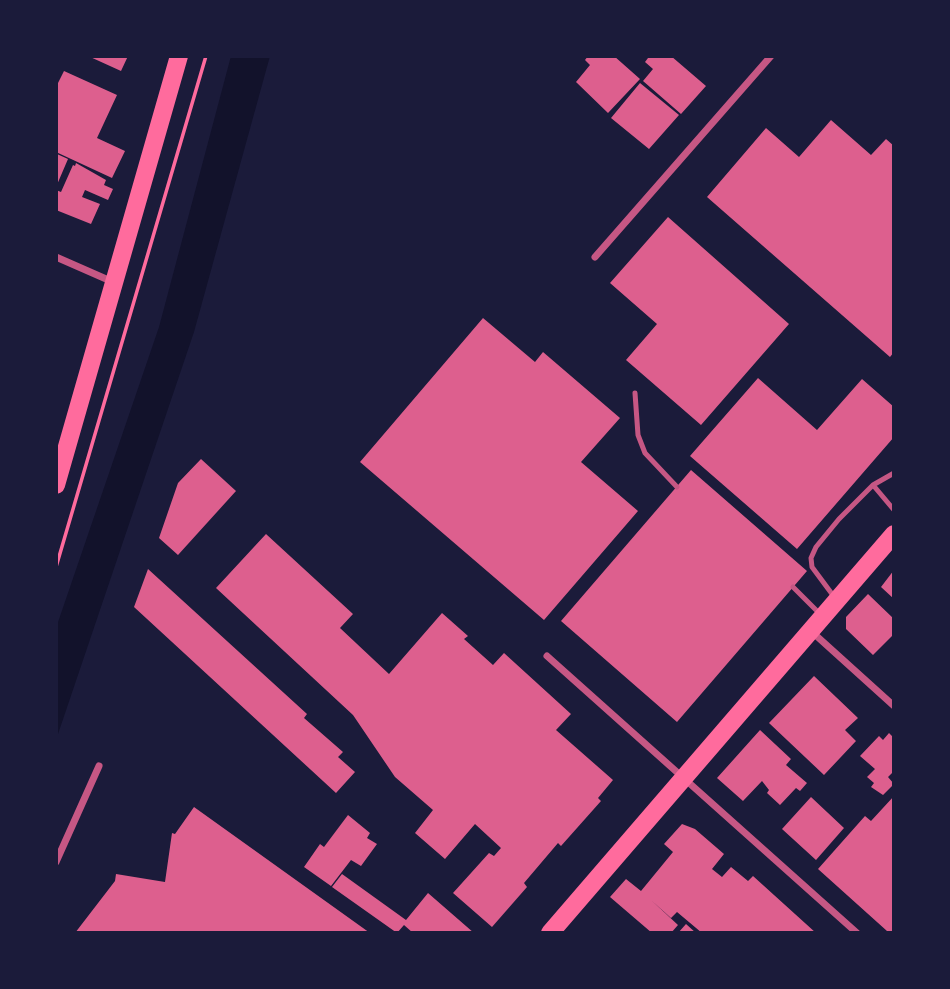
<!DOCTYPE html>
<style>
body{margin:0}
#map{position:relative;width:950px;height:989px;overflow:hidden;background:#1b1b3a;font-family:"Open Sans",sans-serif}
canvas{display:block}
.frame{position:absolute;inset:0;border:58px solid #1b1b3a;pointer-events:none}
</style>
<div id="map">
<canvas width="950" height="989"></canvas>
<div class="frame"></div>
</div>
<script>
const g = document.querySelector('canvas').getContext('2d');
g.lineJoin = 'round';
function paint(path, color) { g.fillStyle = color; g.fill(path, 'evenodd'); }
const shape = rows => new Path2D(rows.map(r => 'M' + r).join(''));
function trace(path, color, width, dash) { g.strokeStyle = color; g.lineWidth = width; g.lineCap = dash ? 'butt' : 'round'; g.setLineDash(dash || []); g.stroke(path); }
const water = shape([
 [231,56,270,56,194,332,56,740,56,628,159,327]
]);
const building = shape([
 [88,56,128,56,121,71],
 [588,56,614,56,640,79,608,113,576,82,590,65,585,60],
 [645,56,671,56,706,86,681,114,643,81,653,69,645,62,648,58],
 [64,71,117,95,97,138,125,151,112,178,56,152,56,87],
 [640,83,679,115,649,149,611,118],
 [831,120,871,155,886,139,894,146,894,352,890,357,707,197,766,128,799,157],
 [57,154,68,159,56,187,56,156],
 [76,163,106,180,104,185,113,189,108,200,85,190,82,197,100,204,91,224,56,210,56,190,61,192,73,165,75,166],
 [668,217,789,324,701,425,626,360,657,324,610,283],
 [483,318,535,362,543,352,620,418,581,462,638,511,544,620,360,462],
 [758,378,817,430,862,379,894,407,894,437,797,549,690,456],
 [201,459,236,491,178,555,159,538,178,483],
 [691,470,807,571,677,722,561,621],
 [266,534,353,614,340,628,389,674,442,613,468,636,464,639,493,665,504,653,571,714,556,730,613,780,598,798,601,801,561,846,558,843,524,883,527,887,492,927,453,893,489,853,494,856,501,848,475,824,445,859,415,833,433,810,395,777,353,715,216,588],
 [148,569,307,714,304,718,343,752,338,757,355,772,336,793,134,607],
 [894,570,894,599,881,587],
 [868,594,894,619,894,634,873,655,846,629,846,617],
 [814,676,858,718,845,730,856,741,824,775,769,723],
 [760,730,791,759,786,765,807,783,800,791,796,788,780,805,767,793,769,790,762,781,743,801,717,778],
 [889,733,894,738,894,771,888,777,894,784,883,795,871,787,874,783,867,777,875,769,860,756,879,736,883,740],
 [894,796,894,931,887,931,818,869,865,816,871,821],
 [811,797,844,828,816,860,782,829],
 [194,807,370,933,75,933,115,881,116,874,165,882,172,833,175,834],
 [348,815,370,833,367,838,377,844,361,866,351,860,331,886,304,867,320,844,324,847],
 [682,824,695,829,724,854,712,869,722,877,731,867,748,881,753,876,816,933,702,933,677,912,671,918,651,900,678,925,671,933,652,933,610,897,626,879,641,891,673,852,664,844],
 [342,874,406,920,428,893,474,933,413,933,404,925,397,933,332,887],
 [686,924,696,933,678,933]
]);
const path = shape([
 [56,567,206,56]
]);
const service = shape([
 [635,393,638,435,645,453,677,487],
 [873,485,894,510],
 [793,587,821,615],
 [835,598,812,567,811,558,816,547,839,519,873,485,894,473]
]);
const minor = shape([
 [56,257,113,282],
 [595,257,771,56],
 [811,631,894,706],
 [547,656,857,933],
 [56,862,99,766]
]);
const primary = shape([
 [56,485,179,56],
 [550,933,894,534]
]);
paint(water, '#12122b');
paint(building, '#dd5f8e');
trace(path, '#ff6b9d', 3.5);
trace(service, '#c65784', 5);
trace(minor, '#c65784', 7);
trace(primary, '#ff6b9d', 18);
</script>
